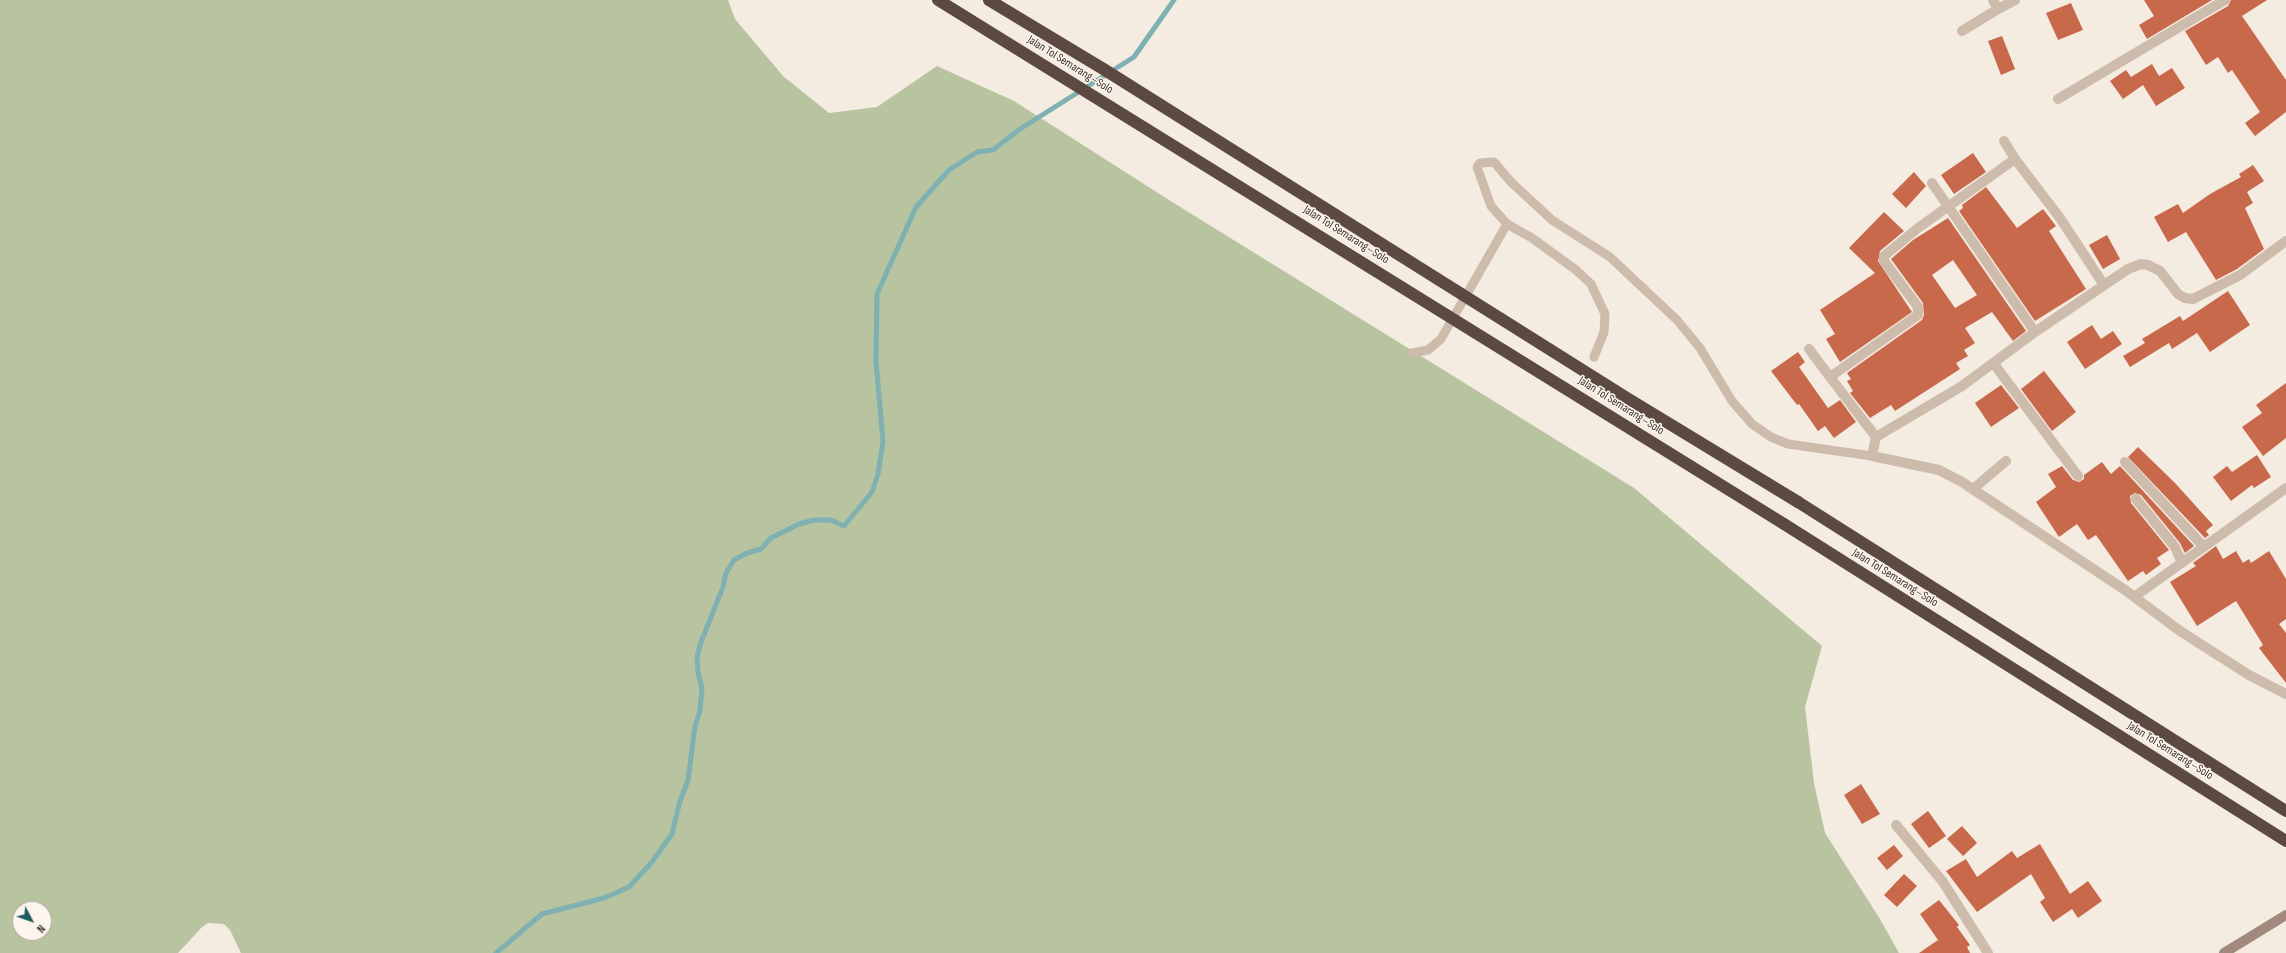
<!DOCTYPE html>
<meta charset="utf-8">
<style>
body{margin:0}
#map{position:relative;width:2286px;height:953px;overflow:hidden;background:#f4ebe1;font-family:"Sofia Sans Condensed",sans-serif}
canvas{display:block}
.north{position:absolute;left:12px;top:901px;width:40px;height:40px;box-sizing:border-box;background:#fbf5ee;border:1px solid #aea6a0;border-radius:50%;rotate:131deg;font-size:11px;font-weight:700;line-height:16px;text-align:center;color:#3b302b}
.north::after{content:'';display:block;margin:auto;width:14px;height:18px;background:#1f5a5e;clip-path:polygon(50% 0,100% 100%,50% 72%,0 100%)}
</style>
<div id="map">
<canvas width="2286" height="953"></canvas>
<div class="north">N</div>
</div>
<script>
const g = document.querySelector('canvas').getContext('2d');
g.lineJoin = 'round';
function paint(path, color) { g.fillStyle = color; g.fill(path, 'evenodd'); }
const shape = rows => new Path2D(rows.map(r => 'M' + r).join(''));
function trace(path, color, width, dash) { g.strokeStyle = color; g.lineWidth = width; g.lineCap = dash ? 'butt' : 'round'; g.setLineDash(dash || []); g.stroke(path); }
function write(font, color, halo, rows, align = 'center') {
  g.font = font + ' "Sofia Sans Condensed",sans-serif'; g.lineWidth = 3; g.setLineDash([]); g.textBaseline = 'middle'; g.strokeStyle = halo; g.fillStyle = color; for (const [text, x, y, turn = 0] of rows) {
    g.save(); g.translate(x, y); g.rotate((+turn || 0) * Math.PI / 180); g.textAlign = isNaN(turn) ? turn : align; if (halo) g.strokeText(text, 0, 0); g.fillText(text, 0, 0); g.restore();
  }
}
const green = shape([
 [0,0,728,0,735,19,783,76,829,113,877,107,937,66,1014,101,1169,200,1634,488,1822,646,1805,707,1814,783,1825,833,1880,919,1899,953,241,953,230,930,224,924,208,923,202,927,178,953,0,953],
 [20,909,44,909,44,933,20,933]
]);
const stream = shape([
 [496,953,542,914,604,898,629,887,652,862,672,834,680,801,688,780,695,726,700,711,702,688,698,673,697,657,701,642,723,587,726,573,734,560,747,553,761,549,771,538,799,524,814,520,831,520,844,526,872,492,878,474,883,442,876,361,877,294,916,207,949,170,977,152,993,150,1020,129,1134,57,1174,0]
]);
const building = shape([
 [2144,0,2212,0,2147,39,2139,25,2154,16],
 [2231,0,2267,0,2242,16,2286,80,2286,112,2255,136,2245,123,2260,112,2232,70,2228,73,2218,57,2206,65,2185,31,2228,6],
 [2071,3,2083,30,2058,40,2046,13],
 [2002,36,2015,69,2001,75,1988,41],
 [2152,64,2159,76,2172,68,2185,88,2156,106,2143,85,2123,99,2110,81,2126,70,2131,77],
 [1973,153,1986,172,1954,194,1941,175],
 [2253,165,2264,181,2247,192,2253,203,2245,208,2264,249,2237,269,2216,280,2186,232,2168,242,2154,217,2178,204,2183,213,2210,194,2241,177,2239,174],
 [1914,172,1926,186,1906,208,1892,194],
 [1986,187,2017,228,2043,209,2056,226,2049,231,2086,289,2035,321,1959,211,1963,208,1962,205],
 [1884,212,1904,231,1880,251,1878,261,1912,312,1840,362,1826,339,1835,334,1820,310,1875,273,1849,248],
 [1948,218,2026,331,2013,341,1992,312,1965,328,1975,343,1964,350,1968,356,1956,363,1960,369,1895,411,1891,405,1870,418,1850,393,1853,391,1847,381,1851,379,1847,373,1922,320,1924,315,1923,303,1891,259,1913,240],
 [1953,260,1977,295,1955,308,1932,275],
 [2107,235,2120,259,2103,269,2089,245],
 [2228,291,2250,325,2210,352,2197,333,2172,349,2169,343,2130,367,2123,356,2145,343,2142,339,2180,316,2183,321],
 [2092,325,2101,339,2113,331,2122,344,2085,369,2067,342],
 [1798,352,1805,362,1799,367,1828,408,1840,400,1856,422,1834,438,1825,426,1818,431,1799,404,1797,405,1771,371],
 [2044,371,2076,412,2052,431,2021,389],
 [2286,383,2286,438,2263,456,2242,427,2262,413,2256,405],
 [2001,385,2019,408,1991,427,1975,403],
 [2138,447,2175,483,2213,525,2206,531,2209,535,2205,538,2128,457],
 [2257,455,2271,477,2254,488,2252,485,2231,501,2213,477,2227,466,2232,472],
 [2102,462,2111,474,2120,466,2194,546,2185,553,2180,543,2141,495,2135,493,2130,496,2131,503,2169,550,2157,558,2161,564,2146,575,2143,571,2128,581,2096,535,2088,540,2077,524,2059,537,2036,502,2056,487,2048,474,2062,466,2073,480,2079,482,2084,479,2084,475],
 [2216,546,2223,559,2236,551,2243,563,2249,559,2251,563,2269,551,2286,579,2286,619,2279,624,2286,633,2286,683,2259,648,2263,645,2236,601,2197,626,2170,582,2196,566,2193,563],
 [1861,784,1880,814,1862,824,1844,795],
 [1928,811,1946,836,1929,848,1911,824],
 [1962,826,1977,843,1963,856,1947,839],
 [2040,844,2070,894,2088,881,2102,901,2078,918,2072,909,2053,922,2040,902,2045,898,2031,874,1977,912,1946,871,1966,859,1977,877,2012,851,2017,858],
 [1894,845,1903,856,1887,870,1877,858],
 [1904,874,1917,886,1897,907,1884,895],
 [1939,900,1959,925,1957,927,1970,945,1967,947,1970,953,1919,953,1938,940,1920,914]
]);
const lane = shape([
 [1412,353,1428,350,1441,339,1507,224],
 [1594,357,1604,332,1605,314,1591,284,1576,270,1532,238,1507,224,1491,206,1477,167,1480,163,1494,162,1511,182,1552,220,1610,257,1677,320,1700,348,1732,401,1752,424,1771,437,1788,444,1872,456]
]);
const street = shape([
 [1993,0,1998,9,2015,0],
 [1962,31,1998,9],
 [2058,99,2225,0],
 [2004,141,2015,159],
 [1932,183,2035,332],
 [2286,241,2240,275,2193,299,2185,298,2178,294,2160,271,2148,265,2141,264,2128,269,2035,332,1962,386,1876,437,1872,456,1939,470,1962,482,2125,590,2180,631,2249,675,2286,694],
 [1809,349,1830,377],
 [1994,364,2078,476],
 [1876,437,1830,377,1918,315,1918,307,1884,261,1884,256,1918,228,2015,159,2060,218,2104,285],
 [2125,462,2204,547],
 [1973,489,2006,461],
 [2136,499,2175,547,2182,563],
 [2134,597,2286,488],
 [1896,825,1943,882,1988,953]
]);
const secondary = shape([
 [2224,953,2286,915]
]);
const highway = shape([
 [1798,502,2286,811],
 [1784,524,2286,841]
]);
const highwayBridge = shape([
 [938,0,1784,524],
 [989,0,1105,70,1627,398,1798,502]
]);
const streetNames = [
 ["Jalan Tol Semarang–Solo",1070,65,32],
 ["Jalan Tol Semarang–Solo",1346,235,32],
 ["Jalan Tol Semarang–Solo",1621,406,32],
 ["Jalan Tol Semarang–Solo",1895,578,32],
 ["Jalan Tol Semarang–Solo",2170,751,32]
];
paint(green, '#b8c4a0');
trace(stream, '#7fb0b2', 5);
paint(building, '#c8694b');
trace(lane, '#cdbbac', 9);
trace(street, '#cdbbac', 10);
trace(secondary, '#a18a7d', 10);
trace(highway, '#5c4a42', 12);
trace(highwayBridge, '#5c4a42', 12);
write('12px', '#3b302b', '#fbf5ee', streetNames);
</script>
